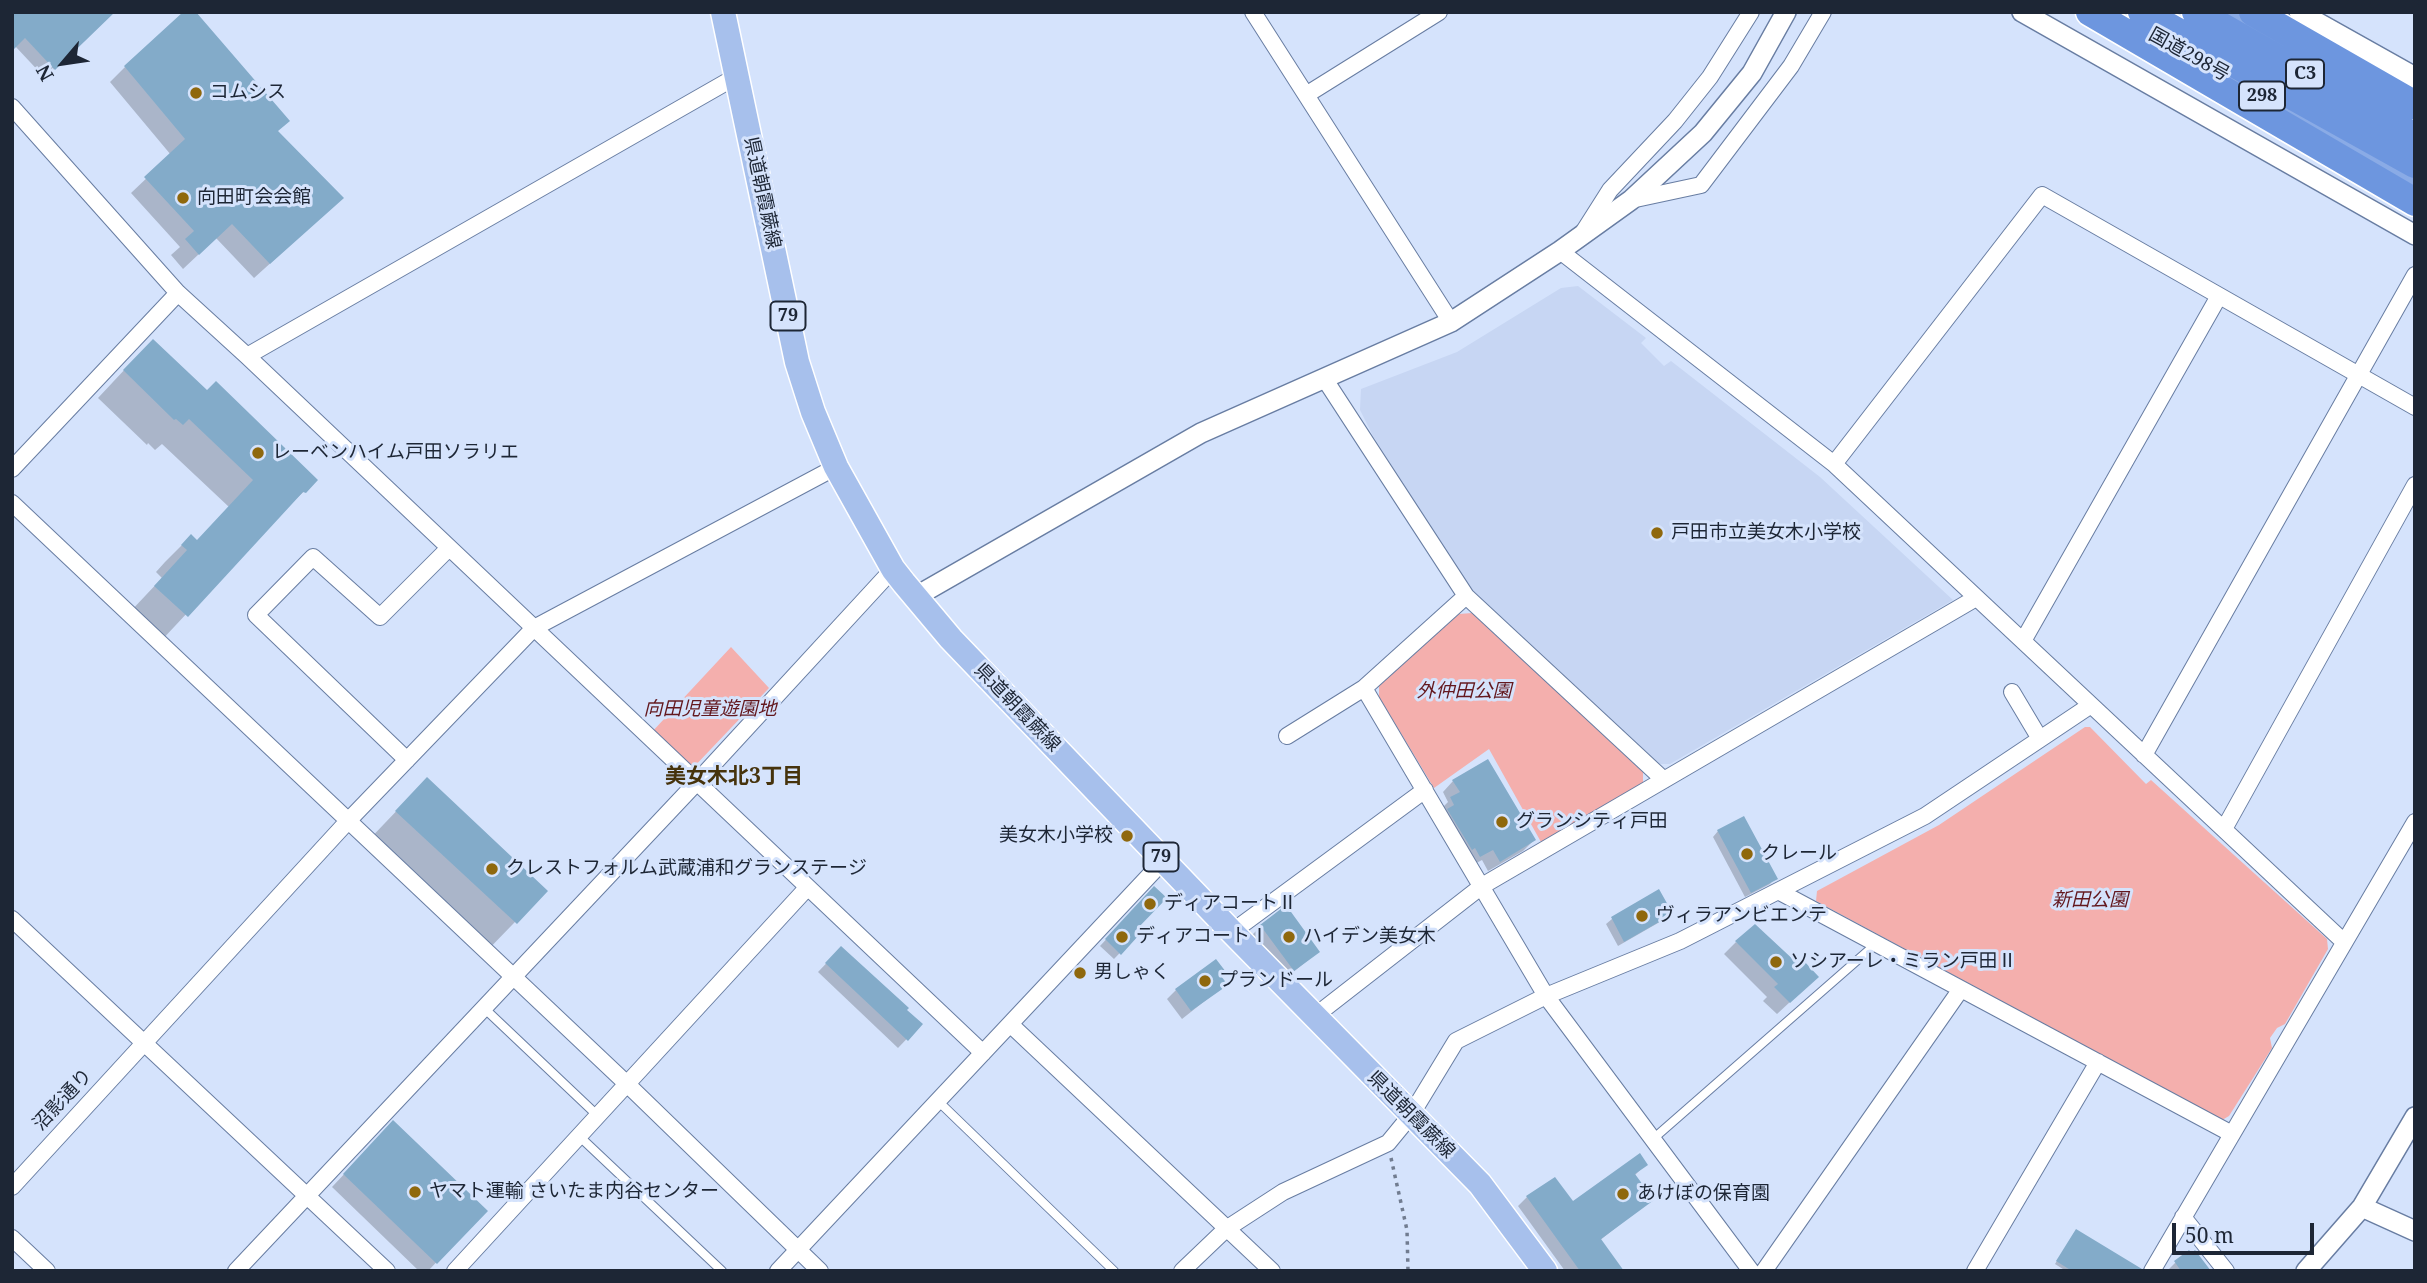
<!DOCTYPE html>
<meta charset="utf-8">
<style>
body{margin:0}
#map{position:relative;width:2427px;height:1283px;overflow:hidden;background:#d5e3fc;font-family:"Noto Serif",serif}
canvas{display:block}
.frame{position:absolute;inset:0;border:14px solid #1d2635;pointer-events:none}
.north{position:absolute;left:28px;top:28px;width:70px;height:70px;-webkit-text-stroke:5px #d5e3fc;paint-order:stroke;rotate:241deg;font-size:19px;font-weight:700;line-height:28px;text-align:center;color:#1d2635}
.north::after{content:'';display:block;margin:auto;width:24px;height:32px;background:#1d2635;clip-path:polygon(50% 0,100% 100%,50% 72%,0 100%)}
.scale{position:absolute;left:2172px;top:1223px;width:142px;height:32px;box-sizing:border-box;border:4px solid #1d2635;border-top:0;padding-left:9px;font-size:21px;line-height:24px;white-space:nowrap;color:#1d2635;-webkit-text-stroke:5px #d5e3fc;paint-order:stroke}
</style>
<div id="map">
<canvas width="2427" height="1283"></canvas>
<div class="frame"></div>
<div class="north">N</div>
<div class="scale">50 m</div>
</div>
<script>
const c = document.querySelector('canvas').getContext('2d');
c.lineJoin = 'round';
function fillPath(path, color) {
  c.fillStyle = color;
  c.fill(path, 'evenodd');
}
function stroke(path, color, width, dash) {
  c.strokeStyle = color;
  c.lineWidth = width;
  c.lineCap = dash ? 'butt' : 'round';
  c.setLineDash(dash || []);
  c.stroke(path);
}
function label(font, color, halo, rows, align = 'center') {
  c.font = font + ' "Noto Serif","Noto Sans JP",serif';
  c.lineWidth = 6;
  c.setLineDash([]);
  c.textBaseline = 'middle';
  c.strokeStyle = halo;
  c.fillStyle = color;
  for (const [text, x, y, turn = 0] of rows) {
    c.save();
    c.translate(x, y);
    c.rotate((+turn || 0) * Math.PI / 180);
    c.textAlign = isNaN(turn) ? turn : align;
    if (halo) c.strokeText(text, 0, 0);
    c.fillText(text, 0, 0);
    c.restore();
  }
}
fillPath(new Path2D(`
 M 1578,286 L 1646,338 L 1641,343 L 1664,366 L 1671,361 L 1820,477 L 1953,600 L 1670,764 L 1659,764 L 1470,589 L 1373,436 L 1360,410 L 1361,389 L 1457,352 L 1561,288 Z`), '#c7d6f3');
fillPath(new Path2D(`
 M 1472,613 L 1643,772 L 1643,784 L 1541,842 L 1489,749 L 1434,788 L 1379,697 L 1379,685 L 1459,614 Z
 M 731,647 L 769,688 L 691,770 L 651,733 Z
 M 2085,727 L 2090,727 L 2146,784 L 2151,780 L 2327,939 L 2328,949 L 2285,1024 L 2277,1028 L 2270,1038 L 2272,1048 L 2229,1116 L 2222,1120 L 1816,901 L 1817,891 L 1939,825 Z`), '#f4afad');
fillPath(new Path2D(`
 M 12,12 L 112,12 L 45,78 L 15,46 Z
 M 125,67 L 277,132 L 326,213 L 254,278 L 216,238 L 183,269 L 171,255 L 180,247 L 131,193 L 171,155 L 110,82 Z
 M 127,367 L 207,393 L 316,480 L 277,517 L 160,642 L 129,613 L 162,578 L 156,572 L 165,562 L 191,536 L 196,542 L 229,507 L 162,444 L 155,450 L 148,443 L 147,445 L 98,398 Z
 M 427,779 L 545,891 L 481,957 L 363,846 Z
 M 1453,781 L 1534,840 L 1523,851 L 1488,871 L 1482,860 L 1469,867 L 1440,810 L 1448,802 L 1443,792 Z
 M 1718,831 L 1775,878 L 1770,884 L 1745,897 L 1713,837 Z
 M 1154,888 L 1133,931 L 1137,935 L 1114,959 L 1100,946 Z
 M 1659,892 L 1671,913 L 1665,919 L 1618,946 L 1606,924 L 1612,919 Z
 M 1261,926 L 1318,952 L 1281,982 L 1249,938 Z
 M 1736,942 L 1804,989 L 1777,1014 L 1763,1001 L 1767,997 L 1724,954 Z
 M 841,948 L 921,1024 L 898,1048 L 818,972 Z
 M 1219,977 L 1225,985 L 1182,1019 L 1167,999 L 1176,990 Z
 M 381,1135 L 485,1211 L 428,1271 L 419,1271 L 332,1187 Z
 M 1646,1164 L 1634,1176 L 1651,1200 L 1599,1241 L 1622,1271 L 1565,1271 L 1518,1206 L 1527,1197 L 1573,1204 Z
 M 2074,1233 L 2131,1271 L 2066,1271 L 2055,1264 Z
 M 2189,1252 L 2208,1271 L 2167,1271 L 2175,1263 Z`), '#0003');
fillPath(new Path2D(`
 M 12,12 L 115,12 L 55,70 L 25,38 L 12,51 Z
 M 183,12 L 196,12 L 290,121 L 278,131 L 344,198 L 270,264 L 232,224 L 199,255 L 185,239 L 194,231 L 144,177 L 185,139 L 124,66 Z
 M 153,339 L 207,390 L 216,381 L 318,480 L 306,493 L 303,492 L 188,617 L 154,586 L 187,550 L 181,545 L 191,534 L 197,540 L 253,480 L 189,419 L 183,425 L 176,419 L 174,420 L 123,370 Z
 M 1488,759 L 1536,840 L 1500,862 L 1493,850 L 1480,857 L 1475,848 L 1472,850 L 1447,809 L 1454,805 L 1450,797 L 1460,792 L 1452,780 Z
 M 427,777 L 548,891 L 517,924 L 395,811 Z
 M 1744,816 L 1778,879 L 1751,893 L 1717,830 Z
 M 1154,886 L 1167,898 L 1135,931 L 1139,935 L 1121,955 L 1105,939 Z
 M 1659,889 L 1673,914 L 1624,942 L 1611,917 Z
 M 1286,905 L 1320,952 L 1294,971 L 1260,925 Z
 M 1755,924 L 1798,964 L 1803,960 L 1819,977 L 1790,1003 L 1774,987 L 1778,984 L 1735,941 Z
 M 841,946 L 909,1008 L 907,1010 L 923,1024 L 908,1041 L 825,963 Z
 M 1216,959 L 1226,972 L 1221,976 L 1228,985 L 1191,1011 L 1175,989 Z
 M 393,1120 L 488,1211 L 437,1264 L 343,1174 Z
 M 1640,1153 L 1648,1165 L 1635,1174 L 1654,1200 L 1601,1239 L 1624,1271 L 1580,1271 L 1526,1196 L 1555,1177 L 1573,1201 Z
 M 2076,1229 L 2142,1269 L 2142,1271 L 2072,1271 L 2056,1261 Z
 M 2189,1250 L 2192,1253 L 2195,1250 L 2211,1271 L 2181,1271 L 2174,1261 Z`), '#83abc9');
const service = new Path2D(`
 M 484,1008 L 598,1116
 M 938,1101 L 1114,1271
 M 579,1136 L 722,1271
 M 1653,1139 L 1877,943`);
const minor = new Path2D(`
 M 1253,12 L 1451,322
 M 1306,95 L 1439,12
 M 12,107 L 178,293 L 247,356 L 983,1053
 M 1631,200 L 1701,185 L 1791,66 L 1823,12
 M 1584,231 L 1610,190 L 1675,121 L 1710,77 L 1751,12
 M 1560,251 L 1834,464 L 2344,942
 M 247,356 L 737,76
 M 1324,378 L 1466,596 L 1664,780
 M 1834,464 L 2042,195 L 2415,407
 M 12,469 L 178,293
 M 12,503 L 627,1084 L 820,1271
 M 1466,596 L 1364,688 L 1546,996 L 1751,1271
 M 2023,641 L 2219,296
 M 2012,692 L 2040,739
 M 1287,736 L 1364,688
 M 2144,755 L 2415,275
 M 407,760 L 256,615 L 313,557 L 380,617 L 449,548
 M 2224,829 L 2415,485
 M 1778,891 L 2232,1134
 M 12,919 L 387,1271
 M 1232,932 L 1425,790
 M 1315,1016 L 1482,886 L 1976,598
 M 1010,1024 L 1272,1271
 M 12,1187 L 348,821 L 534,628 L 836,467
 M 2183,1217 L 2226,1271
 M 12,1238 L 47,1271
 M 236,1271 L 696,783 L 893,569
 M 455,1271 L 807,888
 M 778,1271 L 1164,860
 M 1182,1271 L 1226,1229 L 1283,1192 L 1388,1143 L 1411,1115 L 1456,1041 L 1546,996 L 1680,941 L 1925,816 L 2091,705
 M 1764,1271 L 1961,989
 M 1975,1271 L 2098,1062
 M 2152,1271 L 2415,822`);
const tertiary = new Path2D(`
 M 2022,12 L 2415,235
 M 2299,12 L 2415,77
 M 915,597 L 1201,433 L 1451,322 L 1560,251 L 1631,200 L 1703,133 L 1752,73 L 1786,12
 M 2362,1207 L 2415,1231
 M 2306,1271 L 2362,1207 L 2415,1117`);
const primary = new Path2D(`
 M 723,12 L 797,362 L 813,412 L 836,467 L 893,569 L 904,583 L 951,639 L 1232,932 L 1480,1184 L 1545,1271`);
const trunk = new Path2D(`
 M 2238,20 L 2332,74
 M 2209,66 L 2415,182`);
const motorway = new Path2D(`
 M 2090,12 L 2415,202
 M 2142,12 L 2415,164
 M 2196,12 L 2415,137
 M 2253,12 L 2415,105`);
stroke(service, '#687da2', 10);
stroke(minor, '#687da2', 18);
stroke(tertiary, '#687da2', 22);
stroke(primary, '#fff', 27);
stroke(trunk, '#fff', 29);
stroke(motorway, '#fff', 31);
stroke(new Path2D(`
 M 1391,1158 L 1407,1230 L 1408,1271`), '#717c90', 3.5, [3.5, 5]);
stroke(service, '#fff', 8);
stroke(minor, '#fff', 16);
stroke(tertiary, '#fff', 19);
stroke(primary, '#a7c0ec', 24);
stroke(trunk, '#8aabe6', 26);
stroke(motorway, '#6d96df', 28);
for (const [x, y, r, color] of [
 [196,93,7,"#8f680d"],
 [183,198,7,"#8f680d"],
 [258,453,7,"#8f680d"],
 [1657,533,7,"#8f680d"],
 [1502,822,7,"#8f680d"],
 [1127,836,7,"#8f680d"],
 [1747,854,7,"#8f680d"],
 [492,869,7,"#8f680d"],
 [1150,904,7,"#8f680d"],
 [1642,916,7,"#8f680d"],
 [1122,937,7,"#8f680d"],
 [1289,937,7,"#8f680d"],
 [1776,962,7,"#8f680d"],
 [1080,973,7,"#8f680d"],
 [1205,981,7,"#8f680d"],
 [415,1192,7,"#8f680d"],
 [1623,1194,7,"#8f680d"]
]) {
  const dot = new Path2D();
  dot.arc(x, y, r, 0, 2 * Math.PI);
  c.fillStyle = color;
  c.fill(dot);
  stroke(dot, '#d5e3fc', 2.5);
}
for (const [x, y, w] of [
 [2305,74,38],
 [2262,96,46],
 [788,316,35],
 [1161,857,35]
]) {
  const box = new Path2D();
  box.roundRect(x - w / 2, y - 14.5, w, 29, 5);
  c.fillStyle = '#d5e3fc';
  c.fill(box);
  stroke(box, '#1d2635', 2);
}
label('bold 18px', '#1d2635', null, [
 ["C3",2305,74],
 ["298",2262,96],
 ["79",788,316],
 ["79",1161,857]
]);
label('19px', '#1d2635', '#d5e3fc', [
 ["国道298号",2189,55,29],
 ["県道朝霞蕨線",762,193,78],
 ["県道朝霞蕨線",1017,708,46],
 ["沼影通り",63,1100,-47],
 ["県道朝霞蕨線",1411,1115,45]
]);
label('19px', '#1d2635', '#d5e3fc', [
 ["コムシス",210,93],
 ["向田町会会館",197,198],
 ["レーベンハイム戸田ソラリエ",272,453],
 ["戸田市立美女木小学校",1671,533],
 ["グランシティ戸田",1516,822],
 ["美女木小学校",1113,836,"right"],
 ["クレール",1761,854],
 ["クレストフォルム武蔵浦和グランステージ",506,869],
 ["ディアコートⅡ",1164,904],
 ["ヴィラアンビエンテ",1656,916],
 ["ディアコートⅠ",1136,937],
 ["ハイデン美女木",1303,937],
 ["ソシアーレ・ミラン戸田Ⅱ",1790,962],
 ["男しゃく",1094,973],
 ["プランドール",1219,981],
 ["ヤマト運輸 さいたま内谷センター",429,1192],
 ["あけぼの保育園",1637,1194]
], 'left');
label('italic 19px', '#63181e', '#d5e3fc', [
 ["外仲田公園",1464,692],
 ["向田児童遊園地",710,710],
 ["新田公園",2090,901]
]);
label('bold 21px', '#46330c', '#d5e3fc', [
 ["美女木北3丁目",734,777]
]);
</script>
